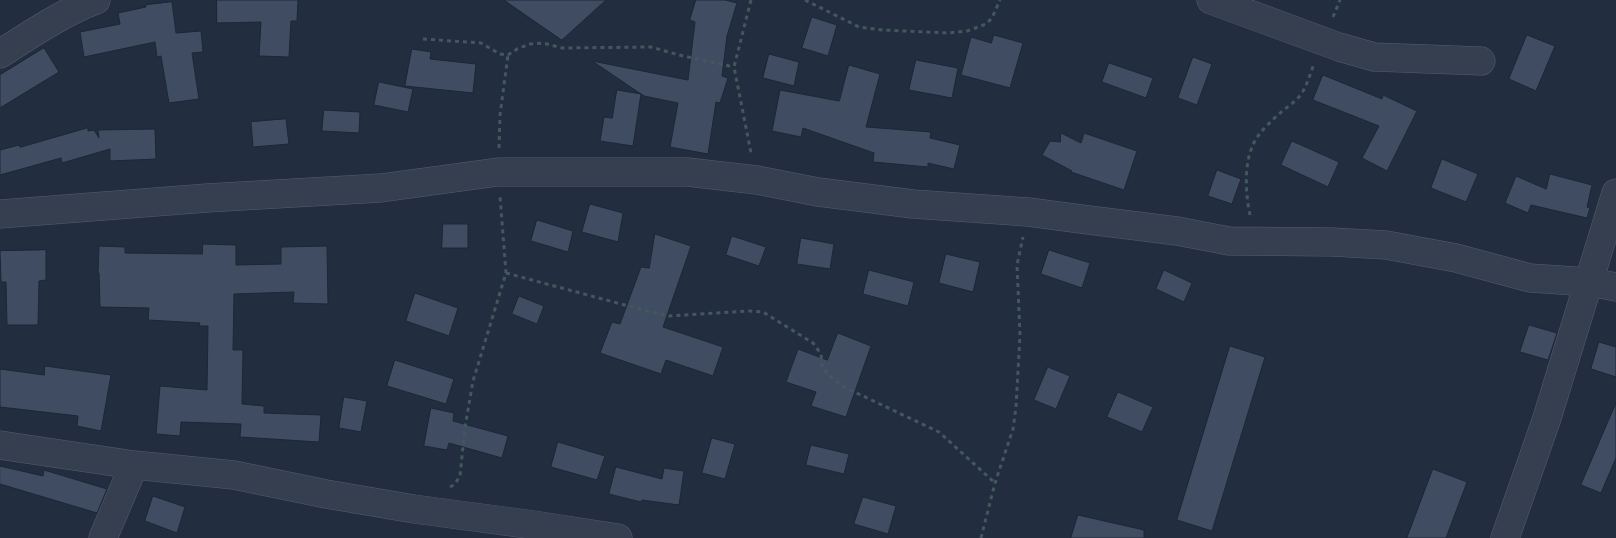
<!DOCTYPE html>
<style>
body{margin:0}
canvas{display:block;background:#222d3f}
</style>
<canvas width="1616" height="538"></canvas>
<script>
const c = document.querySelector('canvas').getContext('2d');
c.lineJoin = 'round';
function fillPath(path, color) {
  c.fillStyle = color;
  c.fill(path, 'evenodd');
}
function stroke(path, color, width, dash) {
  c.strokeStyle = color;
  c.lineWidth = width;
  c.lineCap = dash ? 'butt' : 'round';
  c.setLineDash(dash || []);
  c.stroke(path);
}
const building = new Path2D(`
 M 217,0 L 298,0 L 297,21 L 291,21 L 289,57 L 259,56 L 261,22 L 217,23 Z
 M 504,0 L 606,0 L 562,40 Z
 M 696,0 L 725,0 L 737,3 L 727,36 L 722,76 L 728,78 L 720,103 L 716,102 L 708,154 L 670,147 L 678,103 L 644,96 L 592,61 L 688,80 L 695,22 L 690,20 Z
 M 172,2 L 176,33 L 201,31 L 203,52 L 192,53 L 199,99 L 169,103 L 161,56 L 157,57 L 155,42 L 84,57 L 80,32 L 120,24 L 118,13 L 146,7 L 146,5 Z
 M 812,17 L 837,25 L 828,56 L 802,48 Z
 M 994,35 L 1023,43 L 1010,88 L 961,75 L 971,37 L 991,43 Z
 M 1527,35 L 1555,46 L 1536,91 L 1509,79 Z
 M 44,48 L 59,72 L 0,108 L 0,75 Z
 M 412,49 L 431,52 L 430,59 L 476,64 L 473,93 L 405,86 Z
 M 769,54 L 799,62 L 794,86 L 763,78 Z
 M 1193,57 L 1212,64 L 1197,105 L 1178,98 Z
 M 916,60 L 958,68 L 952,98 L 909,90 Z
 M 1109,63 L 1153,78 L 1146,98 L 1102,82 Z
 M 849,65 L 880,74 L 866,127 L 931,132 L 930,138 L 960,145 L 954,169 L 928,163 L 928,167 L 873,162 L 874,153 L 803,128 L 801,137 L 772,131 L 780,90 L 839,101 Z
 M 1323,75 L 1382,99 L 1383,95 L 1417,111 L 1387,171 L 1362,158 L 1379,126 L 1313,100 Z
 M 379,82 L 413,89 L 408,112 L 374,105 Z
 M 617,90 L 641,94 L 633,146 L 600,141 L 604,117 L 612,118 Z
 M 324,110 L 360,112 L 359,133 L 322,131 Z
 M 286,119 L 289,144 L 253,147 L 251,122 Z
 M 88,128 L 88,131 L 94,130 L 99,138 L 98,130 L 155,129 L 156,159 L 110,161 L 110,149 L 62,163 L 61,158 L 0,175 L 0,150 L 19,145 L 20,147 Z
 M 1061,133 L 1081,143 L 1084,133 L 1137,151 L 1124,190 L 1071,172 L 1072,171 L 1042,155 L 1050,141 L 1060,142 Z
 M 1292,141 L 1339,162 L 1328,187 L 1281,165 Z
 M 1442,159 L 1478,174 L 1466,202 L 1431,188 Z
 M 1217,170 L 1241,179 L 1232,204 L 1208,196 Z
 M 1550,174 L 1592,185 L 1587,207 L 1590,208 L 1587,218 L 1531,205 L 1528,213 L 1505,203 L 1516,176 L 1546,189 Z
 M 590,204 L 623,213 L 618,242 L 582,232 Z
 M 537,220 L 573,231 L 568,252 L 531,241 Z
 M 443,224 L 468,224 L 468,248 L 442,248 Z
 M 655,234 L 691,246 L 663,327 L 723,347 L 713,376 L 666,360 L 661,374 L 600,353 L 612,322 L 620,324 L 641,267 L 649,268 Z
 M 732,236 L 766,247 L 759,266 L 726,255 Z
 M 801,238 L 834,244 L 830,269 L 797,264 Z
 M 203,244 L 236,245 L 236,265 L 281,264 L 281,247 L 327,246 L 328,304 L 293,303 L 294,292 L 234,294 L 233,350 L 243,350 L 242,404 L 264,406 L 264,413 L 321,415 L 319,442 L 240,437 L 241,424 L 181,422 L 180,436 L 156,434 L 160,386 L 207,390 L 208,326 L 199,326 L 200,323 L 148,320 L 149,308 L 100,307 L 99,273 L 98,273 L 99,246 L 125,247 L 125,253 L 202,254 Z
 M 46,250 L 46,280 L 39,281 L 38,325 L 7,325 L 6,282 L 1,282 L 0,251 Z
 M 1049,250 L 1090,263 L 1082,288 L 1041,274 Z
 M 946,254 L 980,262 L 973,292 L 939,283 Z
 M 869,270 L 914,282 L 908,306 L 863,294 Z
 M 1164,270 L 1192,283 L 1184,302 L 1156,289 Z
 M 415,293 L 458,308 L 449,336 L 406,321 Z
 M 519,296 L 544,306 L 537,324 L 512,314 Z
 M 1529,325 L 1557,333 L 1548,360 L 1520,352 Z
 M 838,333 L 871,346 L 846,417 L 811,406 L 816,392 L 786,382 L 798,349 L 827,360 Z
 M 1599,342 L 1616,347 L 1616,377 L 1591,369 Z
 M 1230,346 L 1265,357 L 1212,531 L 1177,520 Z
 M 395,360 L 454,379 L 446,404 L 387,386 Z
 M 45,366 L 111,375 L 101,431 L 77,426 L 78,416 L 0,407 L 0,369 L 44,375 Z
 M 1048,367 L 1070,376 L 1056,409 L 1034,400 Z
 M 1118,392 L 1153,407 L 1142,432 L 1107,417 Z
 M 344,397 L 367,401 L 361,432 L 339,428 Z
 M 1616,403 L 1616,458 L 1601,493 L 1581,485 Z
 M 431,408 L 454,413 L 453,421 L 508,436 L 502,458 L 449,443 L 447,450 L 424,446 Z
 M 712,438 L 735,444 L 725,479 L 702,473 Z
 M 558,442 L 605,456 L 597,480 L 551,467 Z
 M 811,445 L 849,454 L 844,474 L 806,465 Z
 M 0,466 L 43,476 L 44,470 L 107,489 L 97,513 L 0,484 Z
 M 616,467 L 662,479 L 664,468 L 684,471 L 679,505 L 642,500 L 641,502 L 609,494 Z
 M 1433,469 L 1467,482 L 1446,538 L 1407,538 Z
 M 153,496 L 185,507 L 177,533 L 145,521 Z
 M 863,497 L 896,506 L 888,534 L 854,524 Z
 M 1078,515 L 1144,530 L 1144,538 L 1071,538 Z`);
fillPath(building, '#404c61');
stroke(building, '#1d2636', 1);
const minor = new Path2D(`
 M 1211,0 L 1339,47 L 1374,57 L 1481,61
 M 0,54 C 31,34 62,13 96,0
 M 0,214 L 207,198 L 381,188 L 498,172 L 687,172 L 757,180 L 818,192 L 913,204 L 1028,212 L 1081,219 L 1177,231 L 1229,241 L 1332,242 L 1386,245 L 1456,258 L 1530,278 L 1590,282 L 1616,287
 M 0,445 L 134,465 L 234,475 L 326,494 L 414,509 L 534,525 L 618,538
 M 103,538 L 134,465
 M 1505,538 L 1547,418 L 1616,193`);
stroke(minor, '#545d6d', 29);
stroke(new Path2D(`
 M 751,0 L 734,67 L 751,153
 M 805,0 L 859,27 L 883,30 L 948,33 L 967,31 L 986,24 L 992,18 L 1000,0
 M 1333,17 L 1340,0
 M 423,39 L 481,43 L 500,54 L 508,55 L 517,49 L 530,44 L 543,43 L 562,48 L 651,47 L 679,55 L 734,67
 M 499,148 L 500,115 L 508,55
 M 1250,215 C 1245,191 1243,157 1258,136 C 1263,129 1270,122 1277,116 C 1285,108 1295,103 1302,93 C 1307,85 1310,74 1314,64
 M 506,273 L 647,311 L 669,316 L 750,311 L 763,312 L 813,343 L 821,354 L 822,365 L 828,375 L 844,387 L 939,432 L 995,483
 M 450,487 L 455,484 L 460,476 L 465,427 L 473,381 L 506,273 L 500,196
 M 981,538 L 995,483 L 1013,429 L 1016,407 L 1020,335 L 1017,265 L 1023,237`), '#42585d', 3, [4, 4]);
stroke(minor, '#363f4f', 28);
</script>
